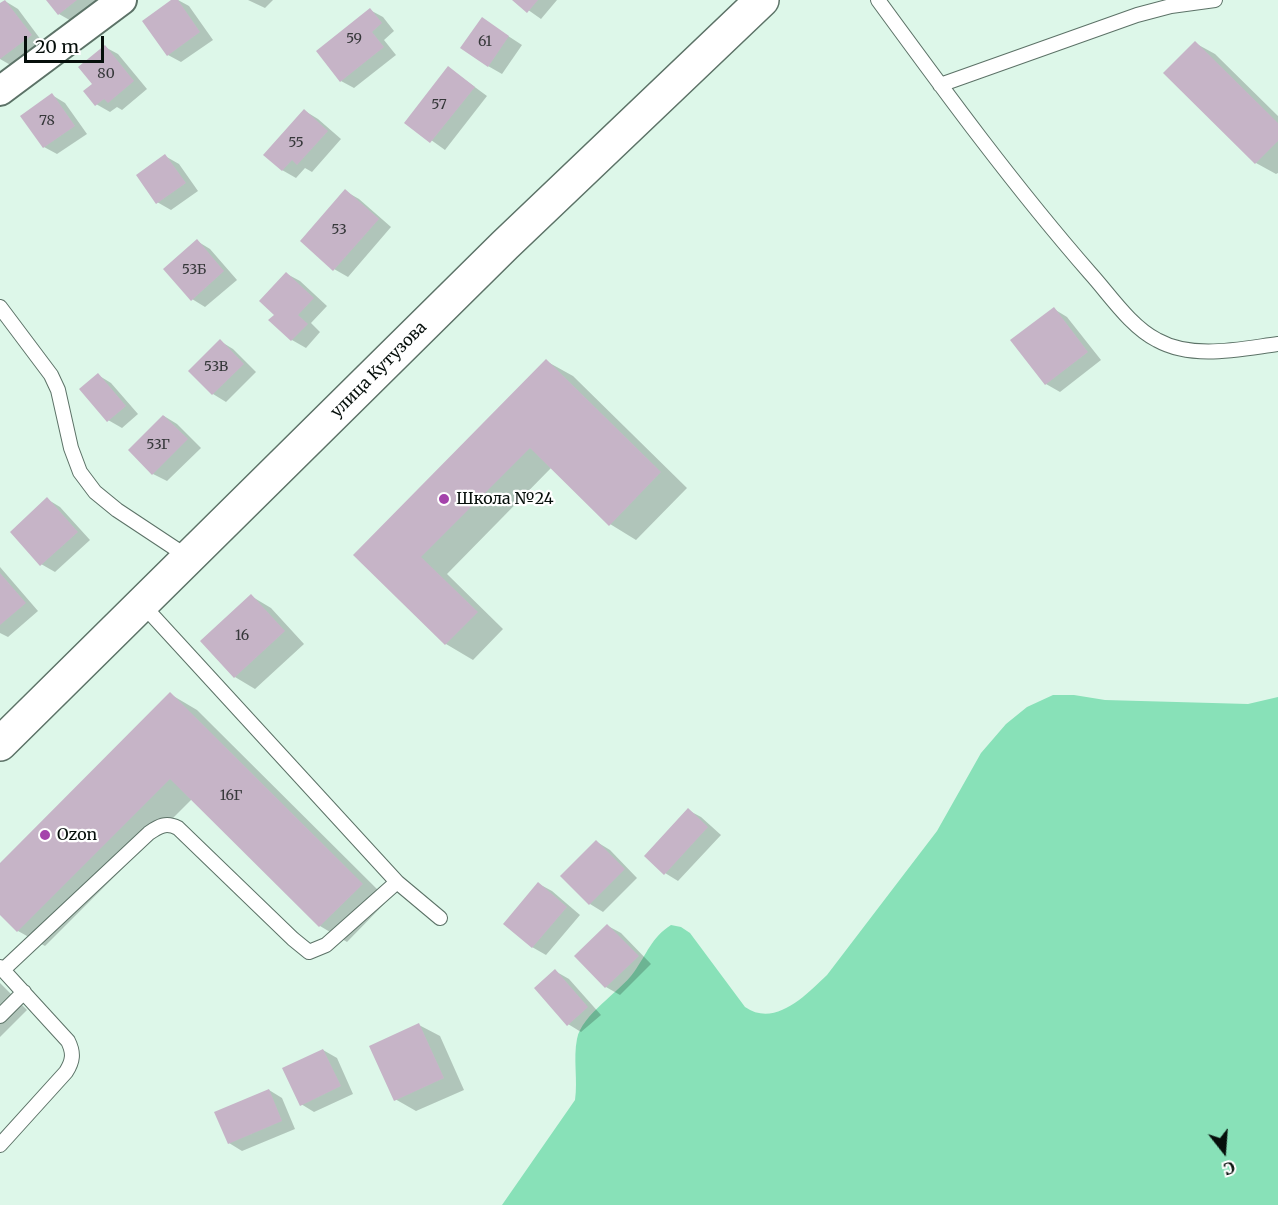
<!DOCTYPE html>
<meta charset="utf-8">
<style>
body{margin:0}
#map{position:relative;width:1278px;height:1205px;overflow:hidden;background:#ddf7e9;font-family:Merriweather,serif}
canvas{display:block}
.north{position:absolute;left:1194px;top:1121px;width:60px;height:60px;-webkit-text-stroke:4px #fff;paint-order:stroke;rotate:163deg;font-size:16px;font-weight:700;line-height:24px;text-align:center;color:#060f0b}
.north::after{content:'';display:block;margin:auto;width:21px;height:27px;background:#060f0b;clip-path:polygon(50% 0,100% 100%,50% 72%,0 100%)}
.scale{position:absolute;left:24px;top:36px;width:80px;height:27px;box-sizing:border-box;border:3px solid #060f0b;border-top:0;padding-left:8px;font-size:18px;line-height:21px;white-space:nowrap;color:#060f0b;-webkit-text-stroke:4px #fff;paint-order:stroke}
</style>
<div id="map">
<canvas width="1278" height="1205"></canvas>
<div class="north">С</div>
<div class="scale">20 m</div>
</div>
<script>
const c = document.querySelector('canvas').getContext('2d');
c.lineJoin = 'round';
function fillPath(path, color) {
  c.fillStyle = color;
  c.fill(path, 'evenodd');
}
function stroke(path, color, width, dash) {
  c.strokeStyle = color;
  c.lineWidth = width;
  c.lineCap = dash ? 'butt' : 'round';
  c.setLineDash(dash || []);
  c.stroke(path);
}
function label(font, color, halo, rows, align = 'center') {
  c.font = font + ' Merriweather,serif';
  c.lineWidth = 4.5;
  c.setLineDash([]);
  c.textBaseline = 'middle';
  c.strokeStyle = halo;
  c.fillStyle = color;
  for (const [text, x, y, turn = 0] of rows) {
    c.save();
    c.translate(x, y);
    c.rotate((+turn || 0) * Math.PI / 180);
    c.textAlign = isNaN(turn) ? turn : align;
    if (halo) c.strokeText(text, 0, 0);
    c.fillText(text, 0, 0);
    c.restore();
  }
}
fillPath(new Path2D(`
 M 1053,695 L 1074,695 L 1105,700 L 1248,704 L 1278,697 L 1278,1205 L 502,1205 L 575,1100 C 578,1080 573,1059 577,1039 C 582,1014 619,993 634,972 C 647,954 651,938 671,925 L 681,927 L 690,933 L 745,1007 C 775,1028 806,995 827,975 L 937,831 L 981,753 L 1006,724 L 1027,707 Z`), '#88e1b8');
fillPath(new Path2D(`
 M 48,0 L 99,0 L 73,22 L 59,14 Z
 M 174,0 L 178,0 L 189,6 L 213,40 L 181,62 L 168,55 Z
 M 248,0 L 273,0 L 265,8 Z
 M 514,0 L 557,0 L 541,19 Z
 M 5,1 L 18,9 L 44,44 L 14,67 L 0,59 L 0,5 Z
 M 370,10 L 383,17 L 394,31 L 384,40 L 396,55 L 354,88 L 341,81 Z
 M 482,19 L 522,45 L 502,74 L 488,66 Z
 M 1195,43 L 1215,54 L 1278,116 L 1278,173 L 1276,174 L 1256,163 Z
 M 105,47 L 118,54 L 147,89 L 122,110 L 117,107 L 110,112 L 96,104 L 94,84 Z
 M 449,68 L 487,96 L 445,150 L 406,122 Z
 M 52,95 L 65,103 L 87,134 L 57,154 L 44,147 Z
 M 305,111 L 318,119 L 341,139 L 312,172 L 305,168 L 296,178 L 282,170 Z
 M 165,156 L 179,164 L 198,191 L 171,210 L 157,202 Z
 M 345,191 L 359,199 L 391,227 L 348,277 L 334,269 Z
 M 197,241 L 210,249 L 237,280 L 205,307 L 192,299 Z
 M 287,274 L 300,281 L 327,306 L 311,323 L 320,332 L 306,348 L 292,340 L 271,320 L 276,315 Z
 M 1054,309 L 1067,317 L 1101,360 L 1060,392 L 1046,384 L 1013,340 Z
 M 220,341 L 233,349 L 256,372 L 226,402 L 213,394 Z
 M 546,361 L 573,376 L 687,488 L 636,540 L 610,524 L 552,467 L 447,574 L 503,629 L 473,660 L 446,644 L 355,555 Z
 M 98,375 L 111,383 L 138,414 L 122,428 L 108,420 Z
 M 164,416 L 177,424 L 201,448 L 167,481 L 153,474 Z
 M 47,499 L 60,507 L 90,540 L 55,572 L 41,564 Z
 M 0,567 L 38,611 L 8,637 L 0,633 Z
 M 251,596 L 271,608 L 304,644 L 255,689 L 235,677 Z
 M 170,694 L 197,710 L 388,900 L 347,942 L 320,926 L 192,799 L 45,946 L 18,931 L 0,913 L 0,865 Z
 M 688,810 L 701,817 L 721,835 L 678,881 L 665,873 Z
 M 597,842 L 610,850 L 637,878 L 603,912 L 590,904 Z
 M 539,884 L 552,891 L 580,915 L 546,955 L 532,947 Z
 M 608,926 L 621,933 L 651,964 L 620,995 L 606,987 L 576,956 Z
 M 555,971 L 569,979 L 601,1015 L 581,1032 L 568,1024 Z
 M 0,983 L 27,1010 L 0,1037 Z
 M 419,1025 L 440,1036 L 464,1090 L 416,1111 L 395,1099 Z
 M 323,1050 L 337,1058 L 353,1094 L 314,1112 L 301,1104 Z
 M 269,1090 L 282,1098 L 295,1129 L 242,1151 L 229,1143 Z`), '#0003');
fillPath(new Path2D(`
 M 5,0 L 32,35 L 0,59 L 0,3 Z
 M 46,0 L 77,0 L 58,15 Z
 M 171,0 L 178,0 L 200,32 L 167,56 L 142,21 Z
 M 512,0 L 538,0 L 527,13 Z
 M 370,8 L 382,23 L 372,32 L 384,47 L 340,82 L 316,51 Z
 M 482,17 L 509,36 L 488,67 L 460,48 Z
 M 1195,41 L 1278,123 L 1278,141 L 1255,164 L 1163,73 Z
 M 105,45 L 134,81 L 108,103 L 104,99 L 95,106 L 83,91 L 92,84 L 78,67 Z
 M 448,66 L 475,87 L 430,143 L 404,123 Z
 M 52,93 L 75,126 L 43,148 L 20,116 Z
 M 304,109 L 328,131 L 297,165 L 292,160 L 282,171 L 263,155 Z
 M 165,154 L 186,183 L 156,204 L 136,175 Z
 M 345,189 L 379,219 L 333,271 L 300,241 Z
 M 197,239 L 224,271 L 191,301 L 163,269 Z
 M 286,272 L 314,298 L 298,315 L 308,324 L 291,341 L 268,320 L 274,315 L 259,301 Z
 M 1054,307 L 1088,352 L 1045,385 L 1010,340 Z
 M 220,339 L 244,364 L 212,395 L 188,371 Z
 M 546,359 L 661,472 L 609,526 L 530,448 L 421,557 L 478,612 L 445,645 L 353,555 Z
 M 98,373 L 126,406 L 107,422 L 79,389 Z
 M 163,415 L 188,439 L 152,475 L 128,450 Z
 M 47,497 L 78,532 L 40,566 L 10,532 Z
 M 0,573 L 26,603 L 0,625 Z
 M 251,594 L 285,631 L 234,678 L 200,641 Z
 M 170,692 L 363,884 L 319,927 L 170,779 L 17,932 L 0,915 L 0,863 Z
 M 688,808 L 708,827 L 664,875 L 644,856 Z
 M 596,840 L 625,869 L 589,905 L 560,876 Z
 M 538,882 L 567,907 L 532,948 L 503,924 Z
 M 607,924 L 639,956 L 605,988 L 574,956 Z
 M 555,969 L 588,1007 L 567,1026 L 534,988 Z
 M 419,1023 L 444,1078 L 394,1101 L 369,1046 Z
 M 323,1049 L 341,1086 L 300,1106 L 282,1068 Z
 M 269,1089 L 282,1121 L 228,1144 L 214,1112 Z`), '#c6b4c7');
const lane = new Path2D(`
 M 878,0 C 946,93 1014,186 1090,273 C 1110,295 1130,326 1157,340 C 1193,360 1240,349 1278,344
 M 940,85 L 1137,15 L 1171,6 L 1215,0
 M 0,307 L 51,375 L 58,390 L 71,448 L 80,472 L 95,492 L 117,510 L 188,557
 M 142,604 L 397,882 L 440,918
 M 0,967 L 3,970 L 149,833 C 159,826 166,822 178,828 L 293,939 L 309,952 L 326,945 L 397,882
 M 0,1016 L 24,992
 M 0,1145 L 66,1072 C 73,1061 74,1053 68,1041 L 3,970`);
const street = new Path2D(`
 M 0,91 L 122,0`);
const secondary = new Path2D(`
 M 0,744 L 505,245 L 762,0`);
stroke(lane, '#5c7267', 16);
stroke(street, '#5c7267', 32);
stroke(secondary, '#5c7267', 36);
stroke(lane, '#fff', 14);
stroke(street, '#fff', 28);
stroke(secondary, '#fff', 33);
for (const [x, y, r, color] of [
 [444,499,6,"#a443ab"],
 [45,835,6,"#a443ab"]
]) {
  const dot = new Path2D();
  dot.arc(x, y, r, 0, 2 * Math.PI);
  c.fillStyle = color;
  c.fill(dot);
  stroke(dot, '#fff', 2);
}
label('14px', '#36383a', null, [
 ["59",354,39],
 ["61",485,42],
 ["80",106,74],
 ["57",439,105],
 ["78",47,121],
 ["55",296,143],
 ["53",339,230],
 ["53Б",194,270],
 ["53В",216,367],
 ["53Г",158,445],
 ["16",242,636],
 ["16Г",231,796]
]);
label('16px', '#060f0b', '#fff', [
 ["улица Кутузова",379,370,-45]
]);
label('16px', '#060f0b', '#fff', [
 ["Школа №24",456,499],
 ["Ozon",57,835]
], 'left');
</script>
